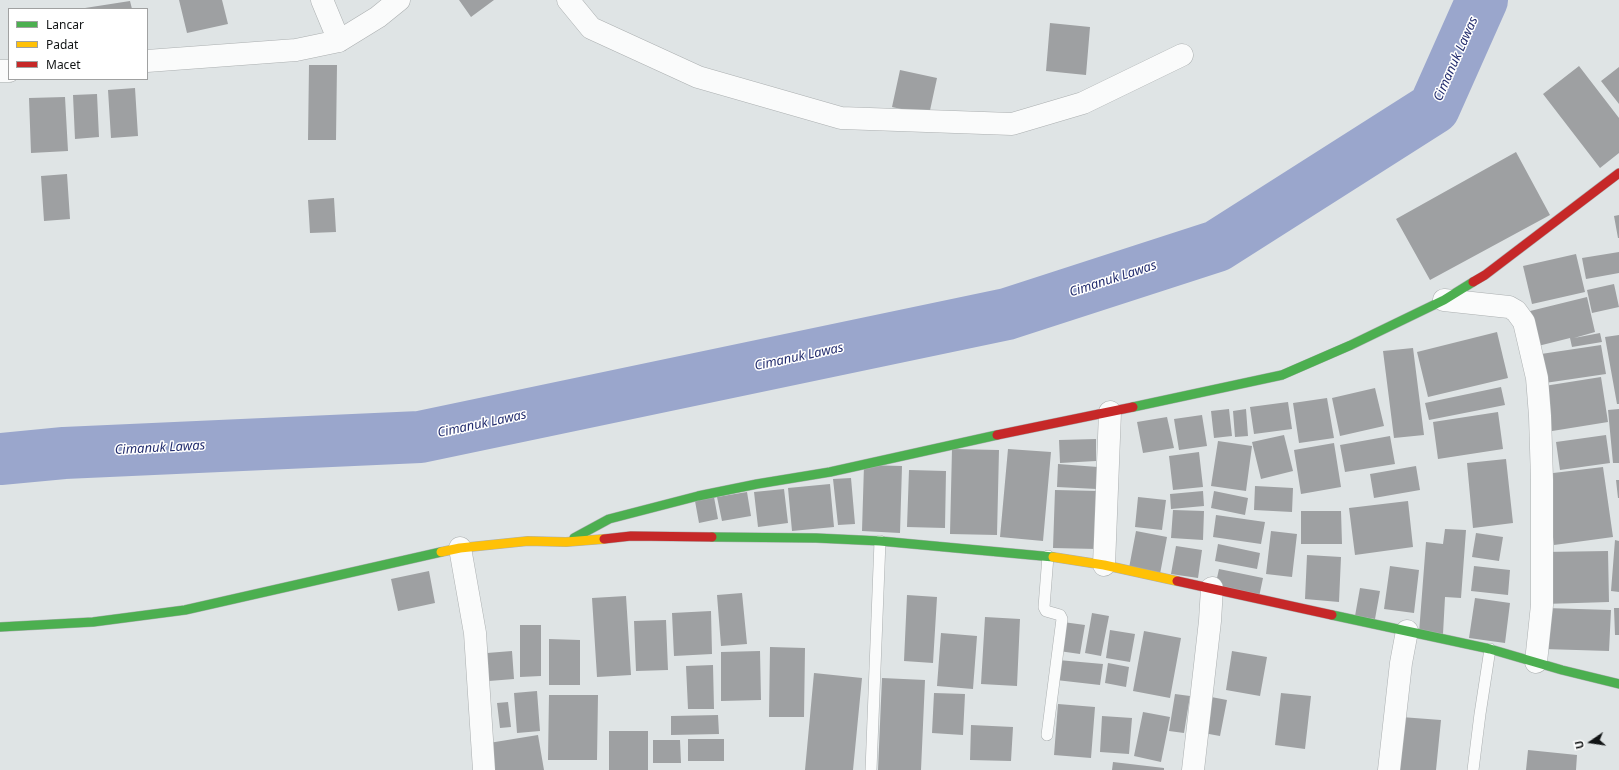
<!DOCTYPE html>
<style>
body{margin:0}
#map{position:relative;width:1619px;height:770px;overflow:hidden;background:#dfe4e5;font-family:"Noto Sans",sans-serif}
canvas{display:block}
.legend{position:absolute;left:8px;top:8px;width:140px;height:72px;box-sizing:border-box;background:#fff;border:1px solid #a0a1a1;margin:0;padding:5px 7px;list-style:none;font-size:12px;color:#111415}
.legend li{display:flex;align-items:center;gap:8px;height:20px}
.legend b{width:20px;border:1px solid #a0a1a1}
.north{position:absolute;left:1571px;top:722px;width:40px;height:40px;-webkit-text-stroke:3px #fff;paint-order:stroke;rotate:257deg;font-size:11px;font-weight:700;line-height:16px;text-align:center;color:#111415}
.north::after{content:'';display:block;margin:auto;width:14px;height:18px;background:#111415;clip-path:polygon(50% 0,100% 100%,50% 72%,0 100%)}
</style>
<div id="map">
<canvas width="1619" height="770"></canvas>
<ul class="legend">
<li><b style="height:5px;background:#4caf50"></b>Lancar</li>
<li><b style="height:5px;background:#ffc107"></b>Padat</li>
<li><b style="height:5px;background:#c62828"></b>Macet</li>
</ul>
<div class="north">U</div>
</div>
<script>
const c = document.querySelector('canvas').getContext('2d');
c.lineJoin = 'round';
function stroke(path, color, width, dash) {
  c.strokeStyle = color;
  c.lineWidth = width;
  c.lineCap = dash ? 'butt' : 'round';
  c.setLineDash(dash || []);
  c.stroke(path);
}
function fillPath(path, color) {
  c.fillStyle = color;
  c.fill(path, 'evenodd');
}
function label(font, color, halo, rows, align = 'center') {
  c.font = font + ' "Noto Sans",sans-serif';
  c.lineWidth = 3;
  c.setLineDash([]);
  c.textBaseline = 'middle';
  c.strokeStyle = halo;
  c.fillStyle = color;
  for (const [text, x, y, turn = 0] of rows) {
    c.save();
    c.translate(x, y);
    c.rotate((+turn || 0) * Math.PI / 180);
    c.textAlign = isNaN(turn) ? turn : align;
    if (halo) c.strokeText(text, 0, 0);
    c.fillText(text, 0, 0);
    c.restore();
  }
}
stroke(new Path2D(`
 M 0,459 L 64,453 L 420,437 L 1007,314 L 1217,246 L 1434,108 L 1482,0`), '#9aa6cc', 52);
fillPath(new Path2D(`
 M 179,0 L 222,0 L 228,24 L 187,33 Z
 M 459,0 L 494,0 L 471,17 Z
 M 130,1 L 132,9 L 85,9 L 85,8 Z
 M 1050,23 L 1090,27 L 1086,75 L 1046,71 Z
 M 309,65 L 337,65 L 336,140 L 308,140 Z
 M 1579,66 L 1619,118 L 1619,153 L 1600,168 L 1543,94 Z
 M 1619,67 L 1619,104 L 1601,81 Z
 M 900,70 L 937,78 L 929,115 L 892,107 Z
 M 135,88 L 138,136 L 111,138 L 108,90 Z
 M 97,94 L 99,137 L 75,139 L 73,95 Z
 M 65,97 L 68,151 L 31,153 L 29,98 Z
 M 1516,152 L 1550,215 L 1430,280 L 1396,219 Z
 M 67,174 L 70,219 L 44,221 L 41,176 Z
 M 334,198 L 336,232 L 310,233 L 308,200 Z
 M 1619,215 L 1619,238 L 1618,238 L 1614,216 Z
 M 1619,252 L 1619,273 L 1586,279 L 1582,258 Z
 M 1576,254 L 1585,292 L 1532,304 L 1523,266 Z
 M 1614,284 L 1619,307 L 1592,313 L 1587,290 Z
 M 1587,297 L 1595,332 L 1574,338 L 1600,333 L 1602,342 L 1572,347 L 1570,338 L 1530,348 L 1522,313 Z
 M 1497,332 L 1508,378 L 1428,397 L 1417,352 Z
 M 1619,335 L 1619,404 L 1617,404 L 1605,337 Z
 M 1601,345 L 1606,374 L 1545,383 L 1541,354 Z
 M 1413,348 L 1424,435 L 1394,438 L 1383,351 Z
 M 1601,377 L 1608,422 L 1546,432 L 1538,387 Z
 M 1501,387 L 1505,405 L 1429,420 L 1425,403 Z
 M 1375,388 L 1384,426 L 1340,436 L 1332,398 Z
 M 1327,398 L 1334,438 L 1299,443 L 1293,403 Z
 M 1288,402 L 1292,429 L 1254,434 L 1250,407 Z
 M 1229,409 L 1232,436 L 1214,438 L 1211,411 Z
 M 1246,409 L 1248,436 L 1235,437 L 1233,411 Z
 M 1619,409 L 1619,463 L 1613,463 L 1608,410 Z
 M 1498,412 L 1503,449 L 1438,459 L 1433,422 Z
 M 1202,415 L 1207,446 L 1179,450 L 1174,419 Z
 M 1167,417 L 1174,448 L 1143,453 L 1137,422 Z
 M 1284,435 L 1293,471 L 1261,479 L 1252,442 Z
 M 1606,435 L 1610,463 L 1560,470 L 1556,442 Z
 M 1390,436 L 1395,464 L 1345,472 L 1340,445 Z
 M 1096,439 L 1096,461 L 1060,463 L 1059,440 Z
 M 1218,441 L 1252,446 L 1246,491 L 1211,486 Z
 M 1334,443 L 1341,487 L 1301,494 L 1294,450 Z
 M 952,449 L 999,450 L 997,535 L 950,534 Z
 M 1008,449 L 1051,452 L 1043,541 L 1000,537 Z
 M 1199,452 L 1203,487 L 1173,490 L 1169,456 Z
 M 1506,459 L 1513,523 L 1473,528 L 1467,463 Z
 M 1058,464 L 1098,467 L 1097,489 L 1057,487 Z
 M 864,465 L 902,466 L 900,533 L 862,531 Z
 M 1416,466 L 1420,490 L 1374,498 L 1370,474 Z
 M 1603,467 L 1613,537 L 1554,545 L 1545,474 Z
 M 909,470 L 946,471 L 945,528 L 907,527 Z
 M 851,478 L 855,524 L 838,525 L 833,479 Z
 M 1616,480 L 1619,480 L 1619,498 L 1618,498 Z
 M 830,484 L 834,527 L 792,531 L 788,488 Z
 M 1255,486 L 1293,488 L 1292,512 L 1254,510 Z
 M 784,489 L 788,523 L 758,527 L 754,492 Z
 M 1055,490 L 1099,491 L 1097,549 L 1053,548 Z
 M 1203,491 L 1204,506 L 1171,509 L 1170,494 Z
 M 1214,491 L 1248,498 L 1245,515 L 1211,508 Z
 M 747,492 L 751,516 L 722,521 L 717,497 Z
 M 714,497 L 718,519 L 699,523 L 695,501 Z
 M 1138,497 L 1166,500 L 1162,530 L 1135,527 Z
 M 1408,501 L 1413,547 L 1355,555 L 1349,508 Z
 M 1173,510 L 1204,511 L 1203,540 L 1171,538 Z
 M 1301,511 L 1341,511 L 1342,544 L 1301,544 Z
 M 1216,515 L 1265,522 L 1261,544 L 1213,537 Z
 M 1445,529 L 1466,530 L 1461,598 L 1445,597 L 1443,634 L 1419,633 L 1426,542 L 1443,544 Z
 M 1136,531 L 1167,537 L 1160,574 L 1129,568 Z
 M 1271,531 L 1297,534 L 1292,577 L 1266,574 Z
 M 1476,533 L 1503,537 L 1499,561 L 1472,557 Z
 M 1615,540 L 1619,541 L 1619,592 L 1611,591 Z
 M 1218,544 L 1260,553 L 1257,569 L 1215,561 Z
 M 1176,546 L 1202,550 L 1198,578 L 1171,574 Z
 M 1608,551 L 1609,602 L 1544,604 L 1543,552 Z
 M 1307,555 L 1341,557 L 1339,602 L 1305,599 Z
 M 1390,566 L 1419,570 L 1414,613 L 1384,609 Z
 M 1474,566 L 1510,570 L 1508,595 L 1471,591 Z
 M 1219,569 L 1263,578 L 1259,597 L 1215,587 Z
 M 429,571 L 435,603 L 398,611 L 391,579 Z
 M 1360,588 L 1380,591 L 1375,619 L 1355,616 Z
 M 742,593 L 747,644 L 721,646 L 717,595 Z
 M 907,595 L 937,597 L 933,663 L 904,661 Z
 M 626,596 L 631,675 L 597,677 L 592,598 Z
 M 1475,598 L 1510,603 L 1505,643 L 1469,638 Z
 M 1546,608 L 1611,610 L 1609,651 L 1544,649 Z
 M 1614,608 L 1619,608 L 1619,635 L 1615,635 Z
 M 711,611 L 712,654 L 674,656 L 672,613 Z
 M 1092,613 L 1109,616 L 1101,656 L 1085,653 Z
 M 985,617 L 1020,619 L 1017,686 L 981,684 Z
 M 666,620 L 668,670 L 636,671 L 634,621 Z
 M 1063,622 L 1085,625 L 1080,654 L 1059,651 Z
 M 520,625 L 541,625 L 541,676 L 520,677 Z
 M 1110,630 L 1135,634 L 1130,662 L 1106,658 Z
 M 1144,631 L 1181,638 L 1170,698 L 1133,691 Z
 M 941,633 L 977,636 L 973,689 L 937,686 Z
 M 549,639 L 580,640 L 580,685 L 549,685 Z
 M 770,647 L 805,648 L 804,717 L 769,717 Z
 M 512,651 L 514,679 L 489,681 L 487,653 Z
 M 760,651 L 761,700 L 721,701 L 721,652 Z
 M 1232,651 L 1267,657 L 1260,696 L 1226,690 Z
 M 1058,660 L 1103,664 L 1100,685 L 1056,680 Z
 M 1108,663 L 1129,667 L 1126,687 L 1105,683 Z
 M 713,665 L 714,709 L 688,709 L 686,666 Z
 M 814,673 L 862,678 L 853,770 L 805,770 Z
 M 882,678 L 925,680 L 921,770 L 878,770 Z
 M 537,691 L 540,731 L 517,733 L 514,693 Z
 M 934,693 L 965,694 L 963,735 L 932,733 Z
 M 1281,693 L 1311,696 L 1305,749 L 1275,745 Z
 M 1175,694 L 1190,696 L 1184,733 L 1169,731 Z
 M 549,695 L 598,695 L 597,760 L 548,760 Z
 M 1206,696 L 1227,700 L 1220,736 L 1198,732 Z
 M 508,702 L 511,727 L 500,728 L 497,703 Z
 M 1058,704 L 1095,707 L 1091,758 L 1054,755 Z
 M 1143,712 L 1170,717 L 1161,762 L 1134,756 Z
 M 718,715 L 719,734 L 671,735 L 671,716 Z
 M 1102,716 L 1132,718 L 1129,754 L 1100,752 Z
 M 1401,717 L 1441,720 L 1436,770 L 1397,770 Z
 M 971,725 L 1013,727 L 1011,761 L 970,760 Z
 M 609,731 L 648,731 L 648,770 L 609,770 Z
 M 538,735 L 544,770 L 494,770 L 489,743 Z
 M 688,739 L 724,739 L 724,761 L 688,761 Z
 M 653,740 L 680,740 L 681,763 L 653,763 Z
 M 1528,750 L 1577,755 L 1576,770 L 1526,770 Z
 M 1113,762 L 1164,768 L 1164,770 L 1112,770 Z`), '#9ea0a2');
const lane = new Path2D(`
 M 1047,735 L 1062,619 L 1060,615 L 1046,611 L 1044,607 L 1048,556
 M 871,770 L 880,541
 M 1473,770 L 1480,714 L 1490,649`);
const street = new Path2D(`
 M 322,0 L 339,41
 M 568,0 L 591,28 L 698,77 L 841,118 L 1012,124 L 1083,103 L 1182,55
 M 147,61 L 296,50 L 339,41 L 378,17 L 399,0
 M 0,71 L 9,71
 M 1444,300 L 1509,307 L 1516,311 L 1524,322 L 1537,378 L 1540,416 L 1542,480 L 1542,605 L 1536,662
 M 460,548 L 475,633 L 484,770
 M 1104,565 L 1110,412
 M 1193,770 L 1210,621 L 1212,588
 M 1389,770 L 1401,663 L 1407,631`);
const fast = new Path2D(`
 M 1133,407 L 1282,375 L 1351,345 L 1444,300 L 1473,282
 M 712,537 L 816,538 L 880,541 L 1053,557
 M 574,538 L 609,519 L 698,496 L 757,484 L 830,472 L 997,435
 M 1332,615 L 1490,649 L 1562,670 L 1619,684
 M 0,627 L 93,622 L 185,610 L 441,552`);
const slow = new Path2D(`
 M 441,552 L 460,548 L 528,541 L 566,542 L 604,539
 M 1053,557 L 1104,565 L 1177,581`);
const jam = new Path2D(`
 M 1473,282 L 1485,275 L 1619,173
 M 997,435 L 1133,407
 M 604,539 L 631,536 L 712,537
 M 1177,581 L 1332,615`);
stroke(lane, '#abafb0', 12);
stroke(street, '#abafb0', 23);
stroke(fast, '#abafb0', 10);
stroke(slow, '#abafb0', 10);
stroke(jam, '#abafb0', 10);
stroke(lane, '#fafbfb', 11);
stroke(street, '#fafbfb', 22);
stroke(fast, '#4caf50', 9);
stroke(slow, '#ffc107', 9);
stroke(jam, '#c62828', 9);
label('italic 13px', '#242e6f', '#fff', [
 ["Cimanuk Lawas",1456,59,-66],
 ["Cimanuk Lawas",1113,279,-18],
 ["Cimanuk Lawas",799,357,-12],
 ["Cimanuk Lawas",482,424,-12],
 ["Cimanuk Lawas",160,448,-3]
]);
</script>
